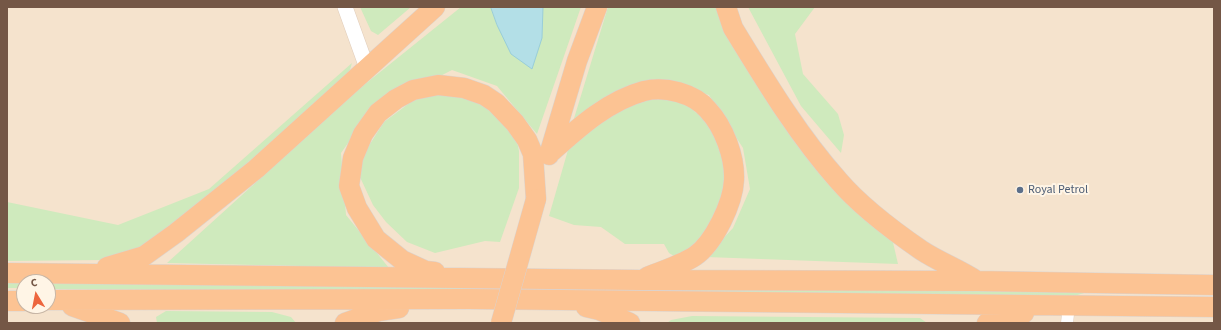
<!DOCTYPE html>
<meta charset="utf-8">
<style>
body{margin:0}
#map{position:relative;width:1221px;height:330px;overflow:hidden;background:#fdf1df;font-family:"Source Sans 3",sans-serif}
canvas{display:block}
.frame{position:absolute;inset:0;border:8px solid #745746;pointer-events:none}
.north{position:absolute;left:16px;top:274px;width:40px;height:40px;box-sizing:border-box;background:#fff5e6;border:1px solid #c7b6a6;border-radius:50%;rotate:350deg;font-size:11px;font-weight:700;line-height:16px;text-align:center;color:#745746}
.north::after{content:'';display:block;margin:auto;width:14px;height:18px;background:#ed663e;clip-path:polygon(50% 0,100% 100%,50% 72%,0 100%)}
</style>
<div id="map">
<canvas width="1221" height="330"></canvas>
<div class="frame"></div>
<div class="north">С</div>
</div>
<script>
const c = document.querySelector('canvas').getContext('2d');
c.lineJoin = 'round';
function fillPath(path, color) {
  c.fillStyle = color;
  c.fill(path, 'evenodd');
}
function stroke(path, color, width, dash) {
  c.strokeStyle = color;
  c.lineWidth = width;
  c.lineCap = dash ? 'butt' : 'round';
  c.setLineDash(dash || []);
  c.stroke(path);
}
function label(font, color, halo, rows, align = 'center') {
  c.font = font + ' "Source Sans 3",sans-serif';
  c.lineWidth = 4;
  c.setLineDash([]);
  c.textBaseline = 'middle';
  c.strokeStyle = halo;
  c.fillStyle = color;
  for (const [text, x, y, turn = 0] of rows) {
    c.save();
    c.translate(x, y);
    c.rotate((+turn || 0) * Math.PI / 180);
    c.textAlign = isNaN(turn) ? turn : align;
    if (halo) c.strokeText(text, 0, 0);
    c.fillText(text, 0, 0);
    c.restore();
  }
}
fillPath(new Path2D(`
 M 7,7 L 1214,7 L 1214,323 L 7,323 ZM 24,282 L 48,282 L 48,306 L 24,306 Z`), '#f5e3cd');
fillPath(new Path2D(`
 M 360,7 L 411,7 L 378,35 L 371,31 Z
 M 461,7 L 491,7 L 497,25 L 542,38 L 543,7 L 581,7 L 537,134 L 497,86 L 452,70 L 370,112 L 341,153 L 346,215 L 389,268 L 167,263 L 359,89 Z
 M 608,7 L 721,7 L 725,20 L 892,238 L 898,264 L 706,257 L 733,228 L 750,189 L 743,148 L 709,95 L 663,81 L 572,125 Z
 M 748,7 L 815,7 L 795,34 L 803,74 L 838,114 L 844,135 L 841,153 L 801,106 Z
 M 352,63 L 347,80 L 145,248 L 104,260 L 7,261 L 7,202 L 118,225 L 209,189 Z
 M 436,92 L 474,100 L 490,110 L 516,137 L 519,151 L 519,188 L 500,242 L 485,241 L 435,253 L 407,242 L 386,222 L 373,205 L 359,175 L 361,158 L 384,122 L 415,99 Z
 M 679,98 L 713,127 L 725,157 L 724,200 L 702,238 L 679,259 L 669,253 L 664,244 L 625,244 L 601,227 L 574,225 L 549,216 L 568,150 L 590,124 L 642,100 Z
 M 7,280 L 1091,291 L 1074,296 L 48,289 L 48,282 L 24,282 L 24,288 L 7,288 Z
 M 166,311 L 272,312 L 291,317 L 296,323 L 157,323 L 156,317 Z
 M 692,316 L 920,318 L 927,323 L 667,323 L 671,320 Z`), '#cfeabd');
const water = new Path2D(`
 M 491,7 L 543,7 L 542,38 L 532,69 L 511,54 L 497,25 Z`);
fillPath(water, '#b3dfe7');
stroke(water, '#99ced9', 1);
const minor = new Path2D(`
 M 1067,323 L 1069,305`);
const tertiary = new Path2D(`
 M 345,7 L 367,68`);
const trunk = new Path2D(`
 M 726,7 L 733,28 C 765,80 797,134 838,180 C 861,207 892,230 921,250 C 939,262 959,269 977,281
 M 549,154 C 577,129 607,101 644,91 C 665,86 694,93 708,110 C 724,127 735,157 734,180 C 733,203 714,243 695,256 C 681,265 662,271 647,277
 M 549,155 L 577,61 L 597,7
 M 107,267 L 144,256 L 176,233 L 256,169 L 435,7
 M 435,272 L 426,271 L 402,260 L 376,239 L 357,208 L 349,186 L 353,158 L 363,134 L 378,113 L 396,99 L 413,90 L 438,85 L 464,88 L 484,95 L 496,103 L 515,123 L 527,140 L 533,154 L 536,199
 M 7,273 L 640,280 L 977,281 L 1214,285
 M 48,300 L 468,299 L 1214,307
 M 7,301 L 24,301
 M 72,306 L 120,323
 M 586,307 L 599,310 L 630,323
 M 345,323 L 379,311 L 399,308
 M 987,323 L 1005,316 L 1024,313`);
stroke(minor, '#e1cdbb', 13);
stroke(tertiary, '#e1cdbb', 16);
stroke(trunk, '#dbd3cf', 21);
stroke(minor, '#fff', 12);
stroke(tertiary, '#fff', 15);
stroke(trunk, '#fcc393', 20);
const trunkBridge = new Path2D(`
 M 501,323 L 536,199`);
stroke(trunkBridge, '#dbd3cf', 21, []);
stroke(trunkBridge, '#fcc393', 20);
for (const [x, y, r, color] of [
 [1020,190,4,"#5c6f8a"]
]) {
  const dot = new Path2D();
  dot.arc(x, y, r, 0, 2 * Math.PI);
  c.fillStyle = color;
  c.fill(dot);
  stroke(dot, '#fff5e6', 1.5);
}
label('12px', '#4e5e75', '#fff5e6', [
 ["Royal Petrol",1028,190]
], 'left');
</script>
